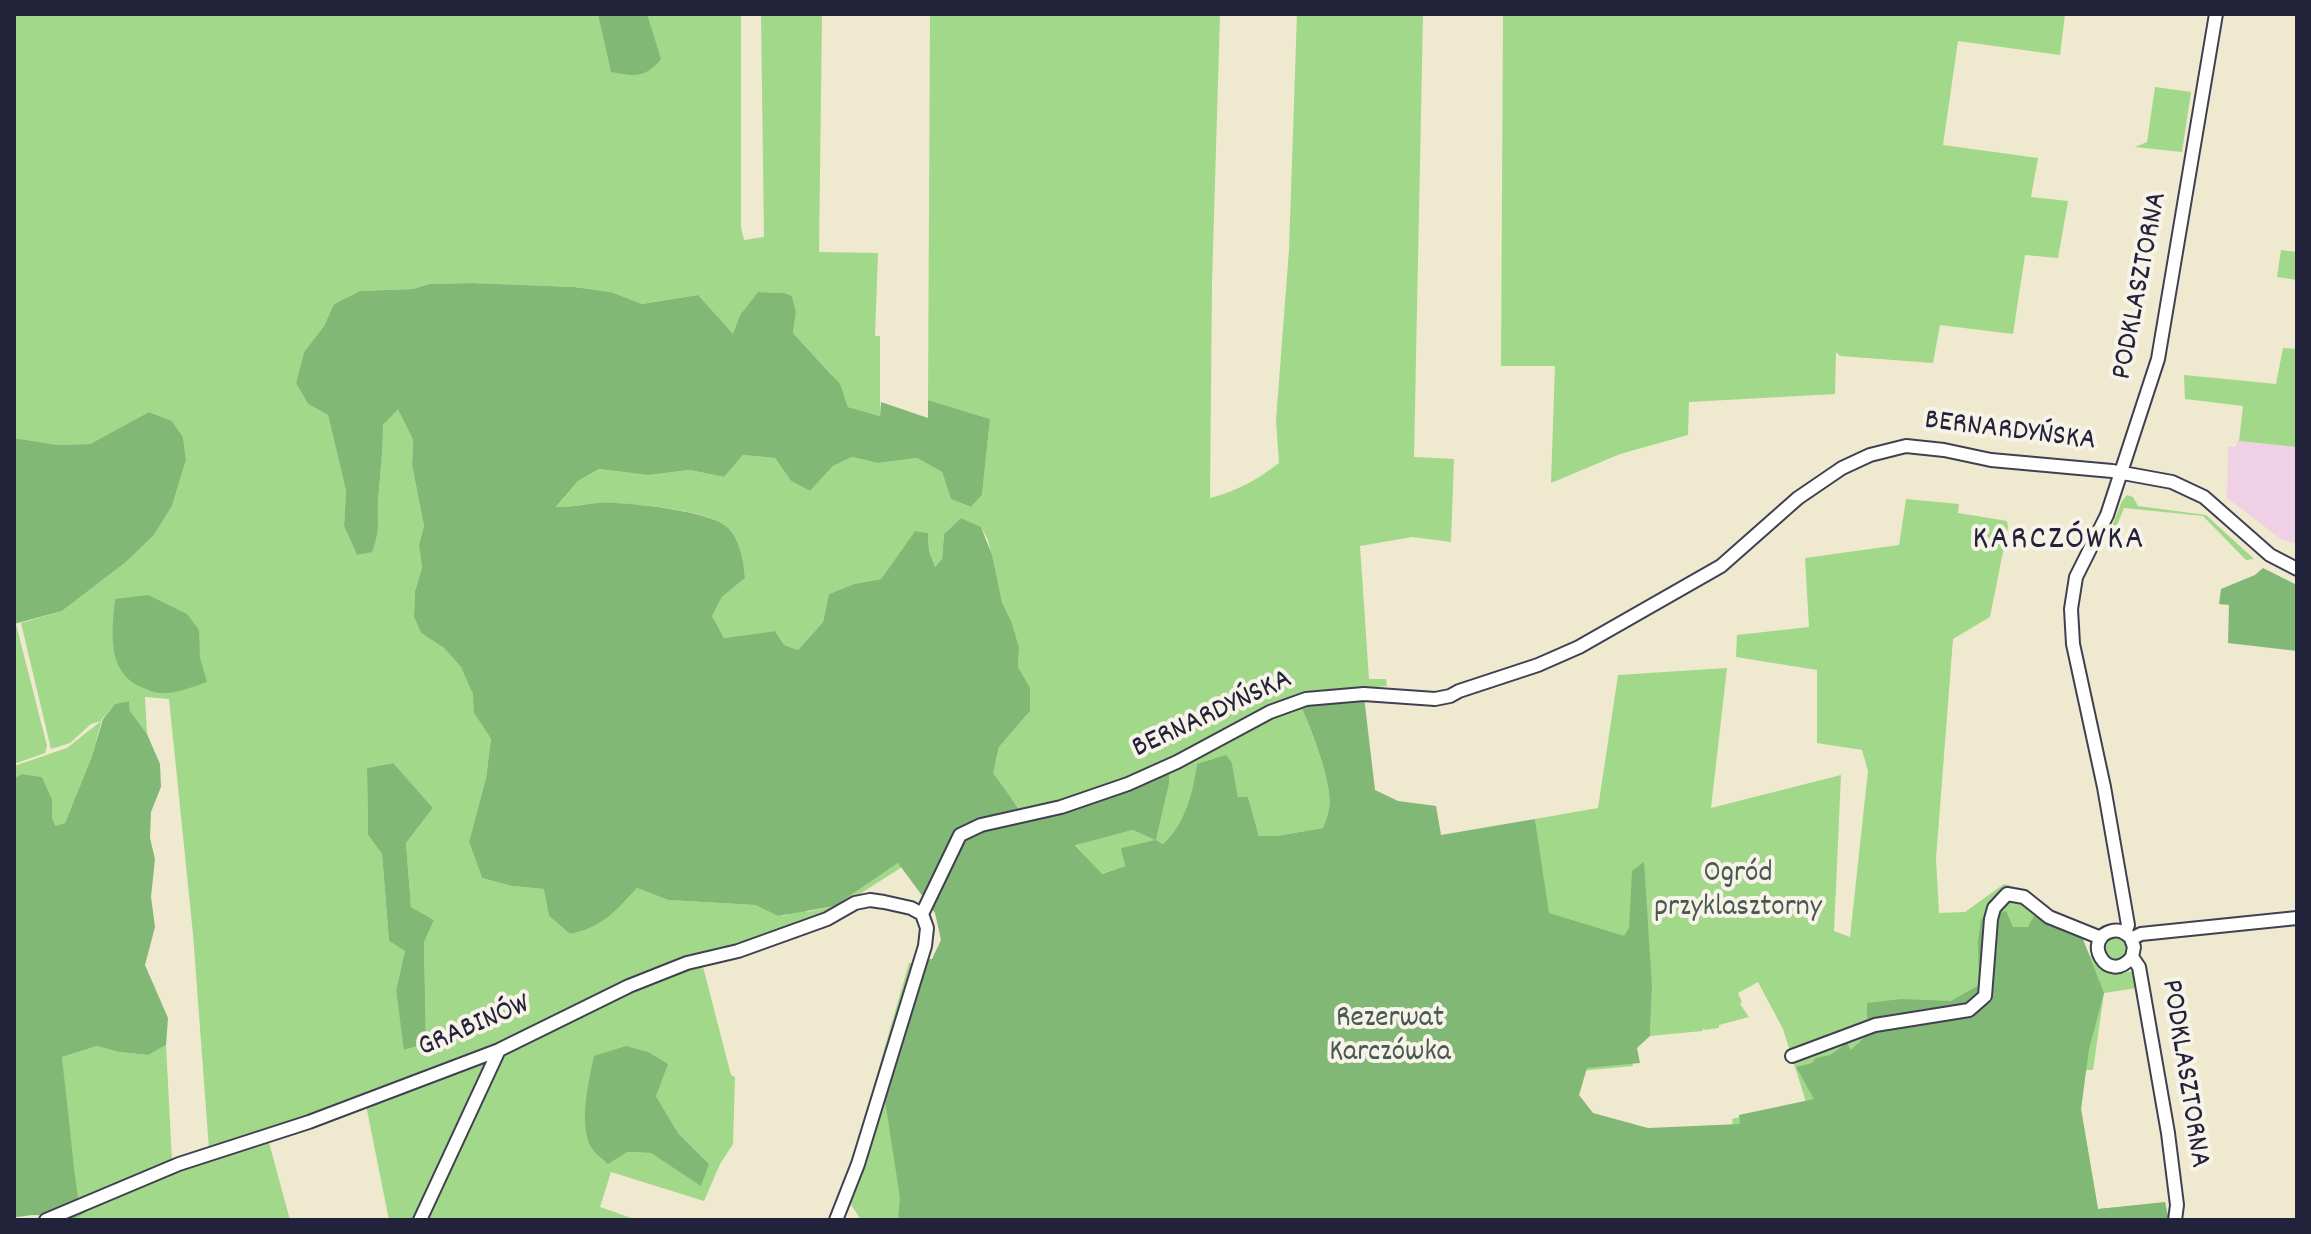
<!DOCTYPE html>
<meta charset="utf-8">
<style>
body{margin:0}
#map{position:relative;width:2311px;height:1234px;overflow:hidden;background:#efe9d0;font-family:Dekko,sans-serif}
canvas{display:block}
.frame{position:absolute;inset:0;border:16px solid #22223b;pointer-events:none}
</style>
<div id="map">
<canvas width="2311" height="1234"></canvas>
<div class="frame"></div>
</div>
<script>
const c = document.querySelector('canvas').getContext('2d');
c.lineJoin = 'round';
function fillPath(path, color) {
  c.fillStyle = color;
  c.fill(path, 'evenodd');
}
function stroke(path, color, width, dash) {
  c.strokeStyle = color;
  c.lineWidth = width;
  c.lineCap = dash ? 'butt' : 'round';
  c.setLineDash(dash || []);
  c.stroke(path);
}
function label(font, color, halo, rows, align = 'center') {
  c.font = font + ' Dekko,sans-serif';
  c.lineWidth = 8;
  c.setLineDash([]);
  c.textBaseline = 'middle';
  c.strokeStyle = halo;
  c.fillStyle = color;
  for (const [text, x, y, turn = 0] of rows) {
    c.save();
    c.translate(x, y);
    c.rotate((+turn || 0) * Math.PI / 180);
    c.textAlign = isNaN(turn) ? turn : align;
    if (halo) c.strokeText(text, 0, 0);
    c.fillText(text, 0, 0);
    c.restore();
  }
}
fillPath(new Path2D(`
 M 2237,441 L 2297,447 L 2297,544 L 2281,539 L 2227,498 L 2228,447 L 2236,447 Z`), '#efd0e5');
fillPath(new Path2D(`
 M 14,14 L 741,14 L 741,227 L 744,240 L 764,237 L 761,14 L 822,14 L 819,252 L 878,253 L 875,336 L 880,336 L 880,416 L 848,407 L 844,395 L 835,394 L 833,376 L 793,333 L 796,312 L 792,296 L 784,293 L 758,292 L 740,315 L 733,335 L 698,295 L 642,304 L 611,292 L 574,287 L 473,283 L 429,284 L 413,289 L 360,291 L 334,304 L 324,326 L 304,352 L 296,383 L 308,404 L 328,415 L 346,491 L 344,526 L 357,555 L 372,551 C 381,529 377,524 378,502 C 380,476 383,452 383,425 L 398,408 L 413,440 L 412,465 L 424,526 L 419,545 L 422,568 L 415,591 L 414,617 L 421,633 L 444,648 L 461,667 L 474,694 L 474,713 L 491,739 L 486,778 L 469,842 L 482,878 L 512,886 L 545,889 L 549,916 L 570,934 C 602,928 616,911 637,888 L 668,900 L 755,905 L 778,916 L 788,915 L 817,835 L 851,758 L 895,739 L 897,692 L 938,691 L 954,708 L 1024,678 L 1018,667 L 1019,647 L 1012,623 L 1002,602 L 988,540 L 981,527 L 961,518 L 944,534 L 942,559 L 935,567 L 929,549 L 928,533 L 915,531 L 881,579 L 854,584 L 829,594 L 823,622 L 798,650 L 784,645 L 775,631 L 724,638 L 712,616 L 722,597 L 745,578 C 744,561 740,538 726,526 C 708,510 630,503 604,503 C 588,503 571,507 555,509 L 578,481 L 599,469 L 648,475 L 690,470 L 724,477 L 743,455 L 775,458 L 791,481 L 810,491 L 833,466 L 852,457 L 878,463 L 917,458 L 942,472 L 951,499 L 971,507 L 982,495 L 990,419 L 928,400 L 930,14 L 1220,14 L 1212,283 L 1210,498 C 1237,491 1257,480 1279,463 L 1276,420 L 1289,250 L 1297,14 L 1423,14 L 1414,457 L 1454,459 L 1451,542 L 1412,537 L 1360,546 L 1369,679 L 1386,679 L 1387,686 L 1309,694 L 1287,701 L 1131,777 L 1051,807 L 1019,814 L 1019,808 L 996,780 L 931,810 L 914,884 L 905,871 L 922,799 L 996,761 L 999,747 L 1030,711 L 1029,696 L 941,736 L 940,770 L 924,775 L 909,753 L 867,771 L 807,912 L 835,906 L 898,863 L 902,867 L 827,915 L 739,945 L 688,958 L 624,984 L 490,1050 L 299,1121 L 209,1149 L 193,934 L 169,699 L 145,697 L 147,734 L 130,711 L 129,701 L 115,704 L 102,719 L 92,756 L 65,823 L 57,827 L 52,818 L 52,799 L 42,777 L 22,774 L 14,778 L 14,766 L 67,748 L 101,721 L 91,724 L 70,743 L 51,749 L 21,623 L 62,611 L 126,562 L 154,535 L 172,506 L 186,460 L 183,437 L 172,421 L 149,412 L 90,444 L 58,445 L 14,438 ZM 392,763 L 433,808 L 406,843 L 411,907 L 434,920 L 424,941 L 426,1044 L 405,1050 L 396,990 L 405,951 L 389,941 L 382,854 L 368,835 L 367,768 Z
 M 1503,14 L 2065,14 L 2060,55 L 1958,41 L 1943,145 L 2038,158 L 2031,197 L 2068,201 L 2058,258 L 2025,255 L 2013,334 L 1940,325 L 1933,363 L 1840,356 L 1836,352 L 1835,394 L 1689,402 L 1688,435 L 1620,454 L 1551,483 L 1555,366 L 1501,366 Z
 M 2155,87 L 2191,92 L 2182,152 L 2135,147 L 2147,142 Z
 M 2281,250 L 2297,252 L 2297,280 L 2277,277 Z
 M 2283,348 L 2297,349 L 2297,447 L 2239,441 L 2243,406 L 2185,399 L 2184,375 L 2276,384 Z
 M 2127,495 L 2133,497 L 2138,506 L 2206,515 L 2254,559 L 2246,560 L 2203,516 L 2124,508 L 2110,542 L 2106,541 L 2122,501 Z
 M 1906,499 L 1959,504 L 1958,513 L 2007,521 L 2008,527 L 1990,617 L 1953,639 L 1936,859 L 1939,913 L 1965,912 L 2004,884 L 2019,888 L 2009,899 L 2025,903 L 2041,919 L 2082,937 C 2093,966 2101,978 2133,971 L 2137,988 L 2104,993 L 2093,1070 L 2085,1070 L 2081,1109 L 2098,1209 L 2164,1203 L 2167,1220 L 861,1220 L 843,1192 L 909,963 L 949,956 L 1544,881 L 1535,819 L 1598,808 L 1618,675 L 1727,668 L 1711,808 L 1841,775 L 1834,931 L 1850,937 L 1868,771 L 1862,750 L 1817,743 L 1817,670 L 1736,657 L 1737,635 L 1809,627 L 1805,558 L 1899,545 ZM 1758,982 L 1783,1029 L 1806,1102 L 1732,1119 L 1733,1127 L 1641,1131 L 1586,1116 L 1574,1082 L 1580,1071 L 1633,1066 L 1631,1051 L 1652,986 L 1650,1036 L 1702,1031 L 1704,1028 L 1705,1030 L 1719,1028 L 1719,1025 L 1749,1017 L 1740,1004 L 1742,1002 L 1738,993 Z
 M 14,624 L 16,624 L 47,746 L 45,753 L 14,764 Z
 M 1300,704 C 1310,727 1334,786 1329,809 C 1328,815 1325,822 1323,828 L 1276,836 L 1259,836 L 1248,797 L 1238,798 L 1232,763 L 1197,764 C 1194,793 1185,824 1163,844 L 1156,840 L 1122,848 L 1125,866 L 1101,874 L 1075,844 L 1133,830 L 1156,840 L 1169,784 L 1169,767 Z
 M2104 949a12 12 0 1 1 24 0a12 12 0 1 1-24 0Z
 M 702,963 L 731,1075 L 735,1077 L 733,1144 L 720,1164 L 704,1201 L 611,1172 L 600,1207 L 637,1220 L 424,1220 L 501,1054 L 627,991 ZM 656,1096 L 678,1133 L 709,1164 L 674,1167 L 651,1153 L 627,1152 Z
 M 166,1045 L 172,1161 L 79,1202 L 71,1157 L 62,1057 L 97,1046 L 119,1052 L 147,1055 Z
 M 489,1060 L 416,1220 L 389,1220 L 366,1105 Z
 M 268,1139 L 290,1220 L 55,1220 L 170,1171 Z`), '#a2d889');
fillPath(new Path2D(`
 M 598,14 L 647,14 L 661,59 C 645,79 634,76 611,72 Z
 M 473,283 L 574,287 L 611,292 L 642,304 L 698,295 L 733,334 L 740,315 L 758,292 L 784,293 L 792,296 L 796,312 L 793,333 L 840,384 L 848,407 L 880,416 L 881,402 L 928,418 L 928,400 L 990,419 L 982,495 L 971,507 L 951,499 L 942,472 L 917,458 L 878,463 L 852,457 L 833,466 L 810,491 L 791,481 L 775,458 L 743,455 L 724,477 L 690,470 L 648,475 L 599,469 L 578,481 L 556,507 C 568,508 584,504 598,503 C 622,501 709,511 726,526 C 740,538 744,561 745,578 L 722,597 L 712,616 L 724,638 L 775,631 L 784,645 L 798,650 L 823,622 L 829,594 L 854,584 L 881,579 L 915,531 L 928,533 L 929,550 L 935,567 L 942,559 L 944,534 L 961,518 L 981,527 L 992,555 L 1002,602 L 1012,623 L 1019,647 L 1018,667 L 1030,688 L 1030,711 L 999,747 L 993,773 L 1019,809 L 1019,814 L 1027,819 L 1169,767 L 1169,784 L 1156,840 L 1163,844 C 1185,824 1193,793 1197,764 L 1226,755 L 1232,763 L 1238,797 L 1248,797 L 1259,836 L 1276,836 L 1323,828 C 1325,822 1328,815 1329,809 C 1334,786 1310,726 1300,704 L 1364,697 L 1375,790 L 1398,801 L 1436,806 L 1441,835 L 1535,819 L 1549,913 L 1624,936 L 1629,928 L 1632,871 L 1644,862 L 1652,986 L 1650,1036 L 1637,1048 L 1640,1063 L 1587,1068 L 1579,1095 L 1593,1113 L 1648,1128 L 1740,1124 L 1739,1115 L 1814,1099 L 1796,1067 L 1812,1063 L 1816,1058 L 1830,1055 L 1847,1043 L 1851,1050 L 1872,1030 L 1867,1017 L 1867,1003 L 1901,999 L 1951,1001 L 1979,985 L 1978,942 L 1981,919 L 2006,911 L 2013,927 L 2028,927 L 2034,916 L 2082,937 L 2104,993 L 2089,1049 L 2081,1109 L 2098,1209 L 2165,1202 L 2169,1220 L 898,1220 L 900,1198 L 885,1100 L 926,960 L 932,959 L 941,940 L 935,913 L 898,863 L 835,906 L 778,916 L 755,905 L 668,900 L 637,888 C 616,911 602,928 570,934 L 549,916 L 544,889 L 512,886 L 482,878 L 469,842 L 486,778 L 491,739 L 474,713 L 473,694 L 461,667 L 444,648 L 421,633 L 414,617 L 415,591 L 422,568 L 419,545 L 424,526 L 412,465 L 413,440 L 398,409 L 383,425 C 383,452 380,476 378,502 C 377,524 381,529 372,552 L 357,555 L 344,526 L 346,491 L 328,415 L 308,404 L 296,383 L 304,352 L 324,326 L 334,304 L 360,291 L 413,289 L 429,284 ZM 1133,830 L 1155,840 L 1121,848 L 1125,866 L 1102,874 L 1075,845 Z
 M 149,412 L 172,421 L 183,437 L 186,460 L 172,506 L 154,535 L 126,562 L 62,611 L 14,624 L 14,438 L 58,445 L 90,444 Z
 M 2263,568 L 2297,585 L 2297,651 L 2228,643 L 2229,605 L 2219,604 L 2221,589 L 2255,575 Z
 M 148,595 L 187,614 L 199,630 L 200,658 L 207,682 C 194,686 179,693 165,693 C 157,694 148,690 141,687 C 106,672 112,630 115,599 Z
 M 129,701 L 130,711 L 147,734 L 160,764 L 161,787 L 151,812 L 150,838 L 155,859 L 151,897 L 155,927 L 145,965 L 168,1018 L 166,1045 L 148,1055 L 119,1052 L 97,1046 L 62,1057 L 75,1177 L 79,1202 L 88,1210 C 67,1228 58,1215 35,1215 C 28,1215 21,1217 14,1217 L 14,778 L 22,774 L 42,777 L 52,799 L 52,818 L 56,826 L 65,823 L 92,756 L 103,719 L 115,704 Z
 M 393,763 L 433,808 L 406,843 L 411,907 L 434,920 L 424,942 L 426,1044 L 404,1050 L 396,990 L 405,951 L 389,941 L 382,854 L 368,835 L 367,768 Z
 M 626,1046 L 648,1052 L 668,1064 L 656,1096 L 678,1133 L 709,1164 L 701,1186 L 651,1153 L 627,1152 L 608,1164 C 602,1158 593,1152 590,1145 C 579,1121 589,1080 594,1056 Z`), '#81b875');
const minor = new Path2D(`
 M 2125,933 L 2128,925 L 2104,787 L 2073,644 L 2071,609 L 2076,577 L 2107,515 L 2158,359 L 2216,14
 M 2130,937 C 2124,932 2119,929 2112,931 C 2081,938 2107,987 2132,957
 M 2131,939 L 2134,947 L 2132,957 L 2139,967 L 2168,1133 L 2177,1205 L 2175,1220
 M 2131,939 L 2141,934 L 2297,918
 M 1792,1056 L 1875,1025 L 1969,1010 L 1985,996 L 1991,919 L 1994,908 L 2007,894 L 2024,897 L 2049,917 L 2101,938
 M 46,1220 L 179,1164 L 309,1122 L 499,1050 L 629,986 L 687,963 L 738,951 L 827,919 L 855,903 L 870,900 L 884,902 L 911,908 L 922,914
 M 420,1220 L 499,1050
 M 836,1220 L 858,1164 L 925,946 L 927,928 L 922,914 L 960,835 L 981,825 L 1061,807 L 1128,784 L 1177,762 L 1270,712 L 1306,699 L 1364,694 L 1435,699 L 1450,696 L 1459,691 L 1538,665 L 1579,647 L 1721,566 L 1798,498 L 1842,468 L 1870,455 L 1906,446 L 1944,450 L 1991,460 L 2112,471 L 2172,482 L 2204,497 L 2270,555 L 2297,569`);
stroke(minor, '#414051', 16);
stroke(minor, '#fff', 12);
label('30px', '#22223b', '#f7f3e8', [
 ["PODKLASZTORNA",2142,286,-79],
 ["BERNARDYŃSKA",2010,433,7],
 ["BERNARDYŃSKA",1213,716,-25],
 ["GRABINÓW",475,1028,-23],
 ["PODKLASZTORNA",2183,1074,81]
]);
label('30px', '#485952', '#f7f3e8', [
 ["Ogród",1738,876],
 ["przyklasztorny",1738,910],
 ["Rezerwat",1390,1021],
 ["Karczówka",1390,1055]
]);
c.letterSpacing = '2px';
label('34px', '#22223b', '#f7f3e8', [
 ["KARCZÓWKA",2059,542]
]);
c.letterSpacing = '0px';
</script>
